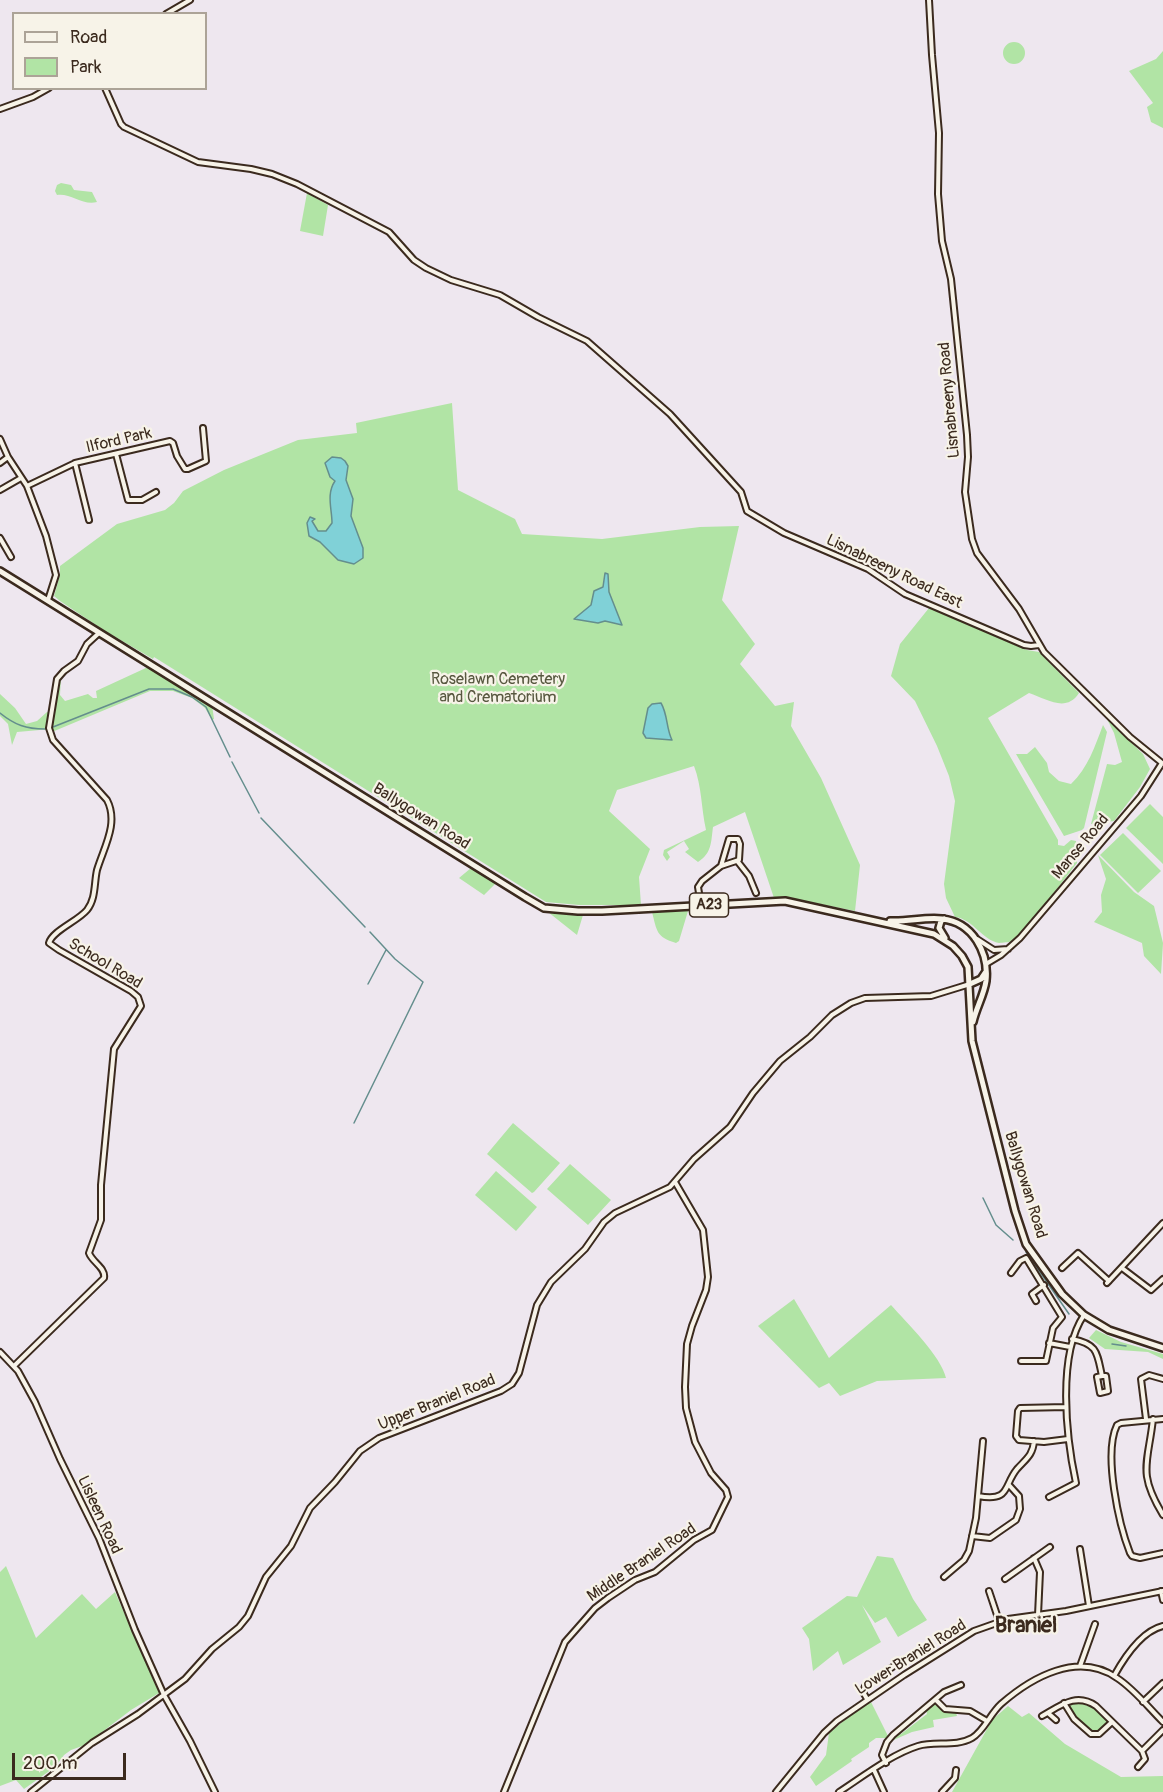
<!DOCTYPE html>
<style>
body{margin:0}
#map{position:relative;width:1163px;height:1792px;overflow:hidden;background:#eee7ef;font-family:Pangolin,sans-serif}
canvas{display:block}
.legend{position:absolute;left:12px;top:12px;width:195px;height:78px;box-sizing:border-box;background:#f7f3e8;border:2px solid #aca397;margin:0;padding:8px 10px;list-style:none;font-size:18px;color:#3b2a1e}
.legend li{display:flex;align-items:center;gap:12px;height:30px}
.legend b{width:30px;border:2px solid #aca397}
.scale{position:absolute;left:12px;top:1753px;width:114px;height:27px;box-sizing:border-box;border:3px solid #3b2a1e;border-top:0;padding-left:8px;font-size:18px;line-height:21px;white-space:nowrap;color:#3b2a1e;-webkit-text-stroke:4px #f7f3e8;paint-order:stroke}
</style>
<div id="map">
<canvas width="1163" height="1792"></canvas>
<ul class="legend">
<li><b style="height:8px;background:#f7f3e8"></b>Road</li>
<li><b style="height:16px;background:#b1e4a5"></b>Park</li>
</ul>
<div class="scale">200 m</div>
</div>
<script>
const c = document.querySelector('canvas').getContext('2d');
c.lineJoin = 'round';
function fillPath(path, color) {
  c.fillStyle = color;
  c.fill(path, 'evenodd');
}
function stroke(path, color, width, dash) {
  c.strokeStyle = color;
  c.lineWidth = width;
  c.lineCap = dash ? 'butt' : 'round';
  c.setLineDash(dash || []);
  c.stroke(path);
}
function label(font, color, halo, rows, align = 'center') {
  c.font = font + ' Pangolin,sans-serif';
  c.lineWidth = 4.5;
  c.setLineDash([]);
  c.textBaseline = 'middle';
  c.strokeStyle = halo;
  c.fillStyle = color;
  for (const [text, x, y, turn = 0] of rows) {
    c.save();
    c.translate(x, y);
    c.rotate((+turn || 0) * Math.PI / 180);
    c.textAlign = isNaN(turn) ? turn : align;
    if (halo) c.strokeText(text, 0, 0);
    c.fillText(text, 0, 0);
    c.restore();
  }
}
fillPath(new Path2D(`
 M1003 53a11 11 0 1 1 22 0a11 11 0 1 1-22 0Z
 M 1163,51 L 1163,128 L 1151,122 L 1147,107 L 1153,103 L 1129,71 L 1156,59 Z
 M 61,183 L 71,185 L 74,190 L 92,192 L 97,202 C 83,206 71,193 57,195 L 55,191 L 57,185 Z
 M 307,193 L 328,205 L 323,236 L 300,231 Z
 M 452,403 L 458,490 L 515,519 L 522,534 L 602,539 L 700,527 L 739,526 L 722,600 L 755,644 L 740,664 L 775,706 L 794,702 L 791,726 L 821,778 L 860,865 L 855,911 L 790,898 L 774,898 L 745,812 L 713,827 C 711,842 712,853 698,862 L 685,852 L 689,849 L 684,841 L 667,852 L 670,857 L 667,861 L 663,855 L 664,850 L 706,830 C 701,807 702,787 694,766 L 617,790 L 609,811 L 650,849 L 639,877 L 641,905 L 579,905 L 546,902 L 154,657 L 153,659 L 105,631 L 60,601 L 54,596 L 60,575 L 60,566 L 117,524 L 165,510 L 174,503 L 183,491 L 224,470 L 298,440 L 357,433 L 356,423 Z
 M 929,608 L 1027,650 L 1039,652 L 1079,693 C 1066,713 1047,699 1029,693 L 988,718 L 1058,840 L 1058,845 L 1064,846 L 1071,840 L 1076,841 L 1077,863 C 1065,878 1022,937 1009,942 C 1008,942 1000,943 999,943 C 982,940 973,919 955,917 L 946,898 L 944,884 L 955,801 L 949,776 L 937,746 L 915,701 L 891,676 L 900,644 Z
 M 148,667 L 212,705 L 214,719 L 212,720 L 205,708 L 192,698 L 173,691 L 150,691 L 52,732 L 51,729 L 17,732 L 12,745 L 8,724 L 0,716 L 0,694 L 15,708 L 26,724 L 37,721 L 47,712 L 53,711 L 58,683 L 61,678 L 60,695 L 65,701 L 88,694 L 93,698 L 97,698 L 96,691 Z
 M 1107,719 L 1143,754 L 1150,769 L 1140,787 L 1114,821 L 1091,824 L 1107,764 L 1115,765 L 1122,762 L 1114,733 Z
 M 1103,725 L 1107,732 L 1084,828 L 1082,830 L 1064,836 L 1016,754 L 1027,754 L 1035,747 L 1047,763 L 1049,772 L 1059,781 L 1071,784 C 1088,768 1095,746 1103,725 Z
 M 1150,804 L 1163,817 L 1163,864 L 1126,828 Z
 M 1123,833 L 1161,871 L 1138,893 L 1100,855 Z
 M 1098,855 L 1134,892 L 1154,906 L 1163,943 L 1161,974 L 1144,956 L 1142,943 L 1094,922 L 1102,912 L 1101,895 L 1106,879 Z
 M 471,868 L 496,883 L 484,895 L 459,878 Z
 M 688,911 L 679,941 L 676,943 C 656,937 657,931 652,912 Z
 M 548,912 L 583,915 L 577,935 Z
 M 513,1123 L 560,1163 L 534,1192 L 532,1193 L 487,1154 Z
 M 570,1164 L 611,1200 L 588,1225 L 547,1189 Z
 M 496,1171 L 537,1207 L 516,1231 L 475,1195 Z
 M 794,1299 L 829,1358 L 891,1305 C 907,1323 941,1356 946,1378 L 877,1381 L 840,1396 L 829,1383 L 819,1388 L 758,1326 Z
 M 1096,1330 L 1121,1342 L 1163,1354 L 1163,1359 L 1148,1352 L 1105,1349 L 1089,1338 Z
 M 877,1556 L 893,1558 L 913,1599 L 927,1620 L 898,1637 L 886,1617 L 875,1623 L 862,1605 L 881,1642 L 843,1665 L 838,1651 L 813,1671 L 809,1639 L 802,1628 L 847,1596 L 857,1597 Z
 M 6,1566 L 36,1638 L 82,1594 L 96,1609 L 115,1592 L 159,1693 L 131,1710 L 85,1745 L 71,1750 L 64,1755 L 55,1767 L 24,1789 L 16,1780 L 0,1786 L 0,1572 Z
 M 1073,1701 L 1092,1707 L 1107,1720 L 1107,1725 L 1098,1732 C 1085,1732 1068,1714 1070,1702 Z
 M 871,1702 L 888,1736 L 886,1738 L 876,1738 L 869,1743 L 869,1747 L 851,1759 L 852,1761 L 816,1786 L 810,1777 L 826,1755 L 829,1733 L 852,1714 Z
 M 934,1704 L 944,1710 L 956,1713 L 957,1716 L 933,1720 L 934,1727 L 912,1732 L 889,1742 L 898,1732 L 901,1734 L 927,1714 L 926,1710 Z
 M 1008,1706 L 1022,1717 L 1029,1713 L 1065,1744 L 1121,1777 L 1163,1776 L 1163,1792 L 952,1792 L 992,1720 Z`), '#b1e4a5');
const water = new Path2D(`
 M 332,457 L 341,458 L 345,461 L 348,466 L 346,480 L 353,499 L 351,516 L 363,548 L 363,558 L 354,564 L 338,560 L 320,542 L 309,536 L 307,523 L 310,517 L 315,519 L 312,521 L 318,531 L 326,531 L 332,523 C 332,509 326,494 335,481 L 330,477 L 325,463 Z
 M 605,573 L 608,574 L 609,592 L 622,625 L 605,621 L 598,623 L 574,619 L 591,605 L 594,591 L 603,587 Z
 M 661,703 C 668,715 666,728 672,740 L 646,738 L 643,733 L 648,708 L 652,704 Z`);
fillPath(water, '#80d1d7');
stroke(water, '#648e8d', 1.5);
stroke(new Path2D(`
 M 0,713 C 15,725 26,729 45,729
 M 53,727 L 149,689 L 173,689 L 192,697 L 206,707 L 230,757
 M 232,762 L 259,813
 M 261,818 L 365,927
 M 368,984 L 386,950
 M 354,1123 L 423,982 L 395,959 L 370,932
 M 983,1198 L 996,1225 L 1013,1240
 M 1026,1252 L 1069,1314
 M 1112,1344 L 1126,1346`), '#648e8d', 1.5);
const minor = new Path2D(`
 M 929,0 L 932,55 L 939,133 L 938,194 L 942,241 L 951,279 L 967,435 L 968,457 L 965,492 L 972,539 L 977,553 L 1019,609 L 1044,652 L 1130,737 L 1162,763
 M 166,14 L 190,0
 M 105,88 L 121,124 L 124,127 L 198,162 L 251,169 L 272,174 L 297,184 L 389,232 L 414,260 L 426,268 L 451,280 L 500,295 L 538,317 L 587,341 L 670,414 L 741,492 L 747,511 L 784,533 L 868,569 L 905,594 L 1024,645 L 1031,646 L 1039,645
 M 0,109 L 33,97 L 49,88
 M 0,439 L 8,457 L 27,486 L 46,536 L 56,575 L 48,600
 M 116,454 L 128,500 L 142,500 L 156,492
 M 0,463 L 8,457
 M 75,463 L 89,520
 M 27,486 L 75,463 L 170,441 L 173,443 L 177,456 L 185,469 L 188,469 L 206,461 L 203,428
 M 0,490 L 21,478
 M 0,538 L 11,557
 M 738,862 L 749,876 L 756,893
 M 701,905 L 698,887 L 702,881 L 721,866 L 729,839 L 738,839 L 740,844 L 739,860 L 721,866
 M 977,939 L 994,950 L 1008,949
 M 986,964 L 1001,955 L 1020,938 L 1141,796 L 1162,763
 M 1062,1268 L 1078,1253 L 1109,1281
 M 1122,1268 L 1151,1290 L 1163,1279
 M 1011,1273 L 1020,1261 L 1026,1258 L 1062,1317 L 1053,1328 L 1046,1361 L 1021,1361
 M 1107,1283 L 1163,1223
 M 1036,1301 L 1032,1294 L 1044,1285
 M 1072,1339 C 1098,1344 1097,1353 1102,1376 L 1097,1377 L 1100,1393 L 1108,1391 L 1106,1376 L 1102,1376
 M 1049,1343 L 1070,1347
 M 0,1352 L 18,1371 L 35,1402 L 60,1459 L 99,1538 L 135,1630 L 164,1695 L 190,1741 L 215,1792
 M 14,1366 L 104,1278 C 106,1268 92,1262 89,1253 L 101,1220 L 101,1185 L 114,1049 L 141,1006 L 138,997 L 131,991 L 59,950 L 49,943 C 52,931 78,921 87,910 C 96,899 94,883 97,870 C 104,847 119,823 107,800 L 53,740 L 49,728 L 57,679 L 64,671 L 78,661 L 87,644 L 99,633
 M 1066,1407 L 1020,1408 L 1018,1411 L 1016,1436 L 1019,1440 L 1044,1442 L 1068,1439
 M 1146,1419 L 1141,1379 L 1149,1375 L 1163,1379
 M 1153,1419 C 1148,1464 1137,1472 1163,1515
 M 1163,1419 L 1121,1423 L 1117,1425 C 1103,1454 1119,1525 1130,1553 L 1132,1556 L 1140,1558 L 1163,1553
 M 978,1496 C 1011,1502 1003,1486 1017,1469 C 1026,1459 1033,1455 1034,1441
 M 1049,1497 L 1076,1483 C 1066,1437 1057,1355 1084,1315
 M 972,1536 L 990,1538 L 1016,1520 L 1020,1509 L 1019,1496 L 1009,1485
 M 1080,1549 L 1089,1606
 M 1034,1558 L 1040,1572 L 1038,1615
 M 944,1577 L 964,1560 L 969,1551 L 976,1518 L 983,1441
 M 1005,1579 L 1050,1547
 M 989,1591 L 999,1621
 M 1161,1591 L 1163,1600
 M 1080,1666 L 1095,1624
 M 1114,1676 C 1124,1658 1142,1631 1163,1626
 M 867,1699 L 863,1692 L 865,1686 L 894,1666
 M 936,1700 L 945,1709 L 970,1711 L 987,1721
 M 1143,1702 L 1163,1683
 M 1064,1703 L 1074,1719 L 1091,1734 L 1099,1734 L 1112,1722
 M 1048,1713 L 1056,1720
 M 1042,1716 C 1060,1706 1076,1692 1096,1706 L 1142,1751
 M 886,1763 L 882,1755 L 887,1742 L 893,1735 L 944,1692 L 961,1685
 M 1138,1767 L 1145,1759 L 1142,1751 L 1163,1730
 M 874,1770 L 884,1792
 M 31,1792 L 92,1743 L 138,1714 L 185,1679 L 212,1649 L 239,1627 L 248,1616 L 266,1577 L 291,1546 L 310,1508 L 335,1482 L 360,1451 L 379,1438 L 501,1391 L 512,1384 L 519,1373 L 537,1305 L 551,1282 L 585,1249 L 604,1222 L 615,1213 L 670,1187 L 694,1159 L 730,1127 L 753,1093 L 780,1061 L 810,1037 L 832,1015 L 851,1003 L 865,998 L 931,996 L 970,984
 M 504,1792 L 565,1642 L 595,1608 L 608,1598 L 635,1580 L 655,1572 L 694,1540 L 712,1530 L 728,1497 L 726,1490 L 711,1473 L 695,1442 L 686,1408 L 685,1387 L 687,1344 L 692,1326 L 706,1290 L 708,1277 L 703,1230 L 675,1182
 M 776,1792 L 824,1733 L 837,1721 L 904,1675 L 974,1631 L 1008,1619 L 1066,1611 L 1163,1591
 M 839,1792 C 862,1777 892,1754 918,1746 C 935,1741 956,1747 972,1738 C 984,1731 990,1714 1001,1704 C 1032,1677 1078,1651 1117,1678 C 1134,1689 1148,1707 1163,1722
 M 942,1792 L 955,1778 L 956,1770`);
const major = new Path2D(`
 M 0,571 L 525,897 L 544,908 L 578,911 L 602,911 L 785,901 L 934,934 L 953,946 L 962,956 L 968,967 L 972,1041 L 1015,1211 L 1026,1244 L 1062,1294 L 1084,1315 L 1109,1330 L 1163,1348
 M 944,919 L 941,921 L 939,928 L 945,938
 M 890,921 C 908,922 925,917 942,919 C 973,922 989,953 986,981 C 984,995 976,1008 973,1022
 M 970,984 L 981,979 L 985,973`);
stroke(minor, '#3b2a1e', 8);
stroke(major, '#3b2a1e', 10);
stroke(minor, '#f7f3e8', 4);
stroke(major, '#f7f3e8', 5);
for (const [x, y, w] of [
 [709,905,39]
]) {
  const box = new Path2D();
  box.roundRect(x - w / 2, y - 12, w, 24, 4.5);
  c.fillStyle = '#f7f3e8';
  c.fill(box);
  stroke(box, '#3b2a1e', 1.5);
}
label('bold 15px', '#3b2a1e', null, [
 ["A23",709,905]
]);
label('16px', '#3b2a1e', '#f7f3e8', [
 ["Lisnabreeny Road",950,400,-95],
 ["Ilford Park",119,441,-13],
 ["Lisnabreeny Road East",894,572,26],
 ["Ballygowan Road",421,817,32],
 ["Manse Road",1081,847,-50],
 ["School Road",105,964,31],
 ["Ballygowan Road",1025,1185,73],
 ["Upper Braniel Road",437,1403,-22],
 ["Lisleen Road",99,1515,65],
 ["Middle Braniel Road",642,1563,-34],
 ["Lower Braniel Road",911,1658,-32]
]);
label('16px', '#585840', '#f7f3e8', [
 ["Roselawn Cemetery",498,680],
 ["and Crematorium",498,698]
]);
label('bold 22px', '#3b2a1e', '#f7f3e8', [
 ["Braniel",1026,1626]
]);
</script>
